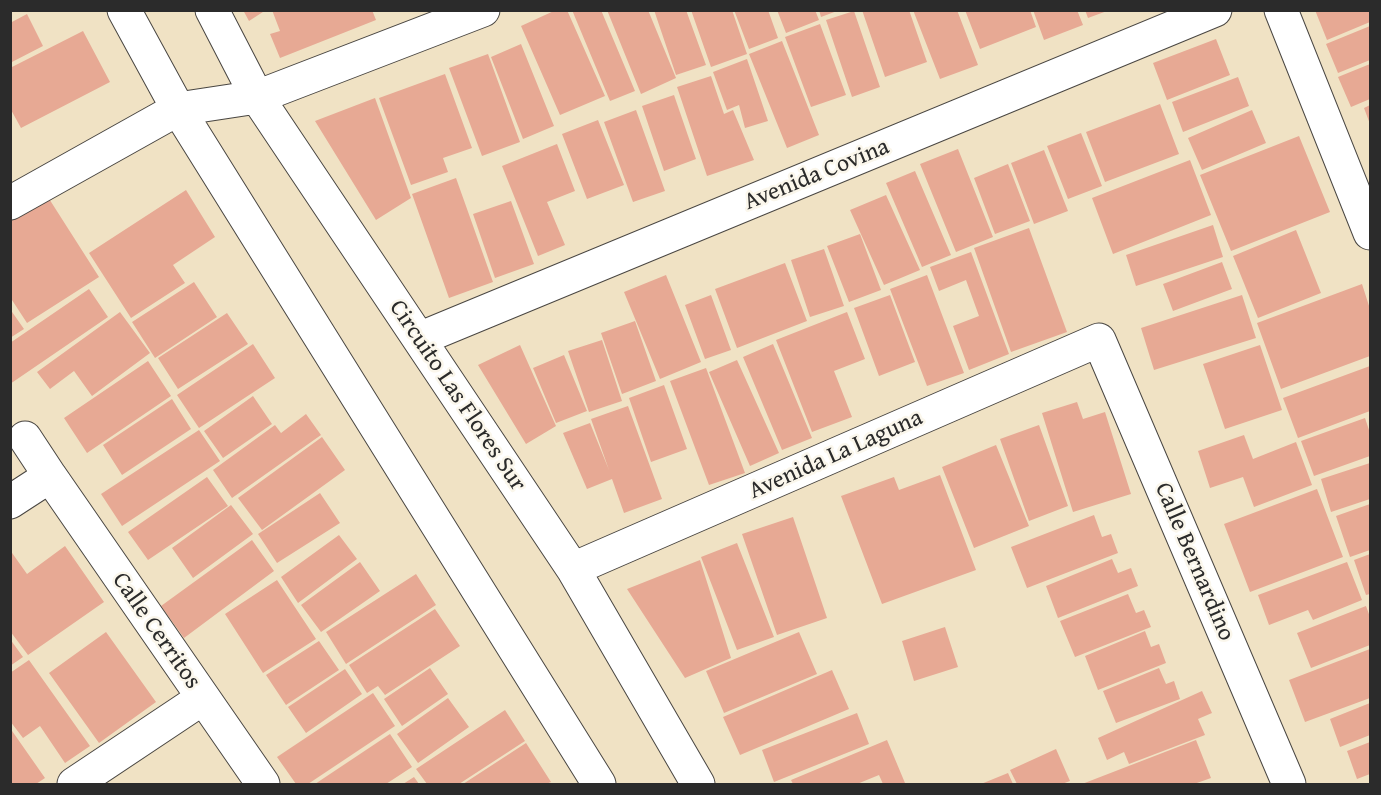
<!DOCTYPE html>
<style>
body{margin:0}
#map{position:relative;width:1381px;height:795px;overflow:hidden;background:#f0e2c4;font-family:"Gentium Book Plus",serif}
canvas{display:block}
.frame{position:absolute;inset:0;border:12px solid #2b2b2b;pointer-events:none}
</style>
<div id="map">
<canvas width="1381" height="795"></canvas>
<div class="frame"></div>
</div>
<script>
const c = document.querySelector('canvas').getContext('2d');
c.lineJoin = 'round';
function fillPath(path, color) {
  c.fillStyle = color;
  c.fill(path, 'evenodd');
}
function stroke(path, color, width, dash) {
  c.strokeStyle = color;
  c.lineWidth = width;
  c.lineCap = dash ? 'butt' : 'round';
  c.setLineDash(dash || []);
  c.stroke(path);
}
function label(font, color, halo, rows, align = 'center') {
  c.font = font + ' "Gentium Book Plus",serif';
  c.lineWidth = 5;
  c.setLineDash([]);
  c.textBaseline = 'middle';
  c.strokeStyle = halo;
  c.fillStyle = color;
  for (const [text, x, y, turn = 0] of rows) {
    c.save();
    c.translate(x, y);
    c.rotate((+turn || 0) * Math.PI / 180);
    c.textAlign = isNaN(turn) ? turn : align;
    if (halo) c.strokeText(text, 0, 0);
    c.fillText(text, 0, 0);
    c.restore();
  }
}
fillPath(new Path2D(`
 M 243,10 L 266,10 L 249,21 Z
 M 272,10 L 372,10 L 376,20 L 280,58 L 270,34 L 280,31 Z
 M 556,10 L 567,10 L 605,96 L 560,115 L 521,26 Z
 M 572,10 L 601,10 L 635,91 L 610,101 Z
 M 607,10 L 648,10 L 676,78 L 641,94 Z
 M 654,10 L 686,10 L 706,65 L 676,75 Z
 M 691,10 L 732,10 L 747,54 L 711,67 Z
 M 734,10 L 768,10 L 778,38 L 749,49 Z
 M 777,10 L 815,10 L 819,20 L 786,33 Z
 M 819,10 L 837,10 L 837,11 L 821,17 Z
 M 862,10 L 909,10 L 927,62 L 885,77 Z
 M 913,10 L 957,10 L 978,65 L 940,79 Z
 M 965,10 L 1030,10 L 1036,27 L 980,49 Z
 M 1033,10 L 1077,10 L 1083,25 L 1044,40 Z
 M 1085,10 L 1107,10 L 1107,11 L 1088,18 Z
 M 1315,10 L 1370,10 L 1370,22 L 1327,40 Z
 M 854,11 L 880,87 L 852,97 L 826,20 Z
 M 27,14 L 43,46 L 10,63 L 10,23 Z
 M 820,24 L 846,95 L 811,107 L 785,37 Z
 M 1370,26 L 1370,60 L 1338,73 L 1326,44 Z
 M 83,31 L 110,82 L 21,128 L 10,108 L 10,68 Z
 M 1216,39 L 1230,75 L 1167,100 L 1153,63 Z
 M 782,41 L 819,135 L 787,148 L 749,54 Z
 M 521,44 L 554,126 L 523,139 L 491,57 Z
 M 488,54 L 520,142 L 482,156 L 449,68 Z
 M 747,59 L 768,121 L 745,128 L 739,105 L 727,110 L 713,72 Z
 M 1370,64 L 1370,99 L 1351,107 L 1338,77 Z
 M 445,74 L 472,148 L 443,158 L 448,172 L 411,185 L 379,98 Z
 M 711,76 L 724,114 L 733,110 L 754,160 L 707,176 L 677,87 Z
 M 1238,77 L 1249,106 L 1183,132 L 1172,102 Z
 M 674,95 L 696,159 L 664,171 L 642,106 Z
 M 375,98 L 411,198 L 376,220 L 315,121 Z
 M 1160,104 L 1179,154 L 1105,182 L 1086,132 Z
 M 1370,105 L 1370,124 L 1364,108 Z
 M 636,110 L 665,191 L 633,202 L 604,122 Z
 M 1252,110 L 1266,143 L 1202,170 L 1188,138 Z
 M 598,120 L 624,185 L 587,199 L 562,134 Z
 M 1081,133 L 1102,186 L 1068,199 L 1047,146 Z
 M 1299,136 L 1330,212 L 1231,251 L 1200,175 Z
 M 557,144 L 575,191 L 547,202 L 565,245 L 538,256 L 502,166 Z
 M 958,149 L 993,237 L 956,252 L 920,164 Z
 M 1044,150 L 1068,211 L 1034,224 L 1011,163 Z
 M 1190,160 L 1211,215 L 1113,254 L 1092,198 Z
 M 1008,164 L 1030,221 L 995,234 L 974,178 Z
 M 915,171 L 951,255 L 922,267 L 886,183 Z
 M 456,178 L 493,282 L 449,298 L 412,194 Z
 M 186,190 L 215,237 L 173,265 L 185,283 L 131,318 L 89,253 Z
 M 46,194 L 99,277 L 27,323 L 10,297 L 10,217 Z
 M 886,195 L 920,270 L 884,285 L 850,210 Z
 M 511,201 L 534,264 L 495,278 L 473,214 Z
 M 1213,225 L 1223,257 L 1136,286 L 1126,255 Z
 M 1029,228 L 1067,332 L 1011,352 L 974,248 Z
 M 1296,230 L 1321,293 L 1258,318 L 1233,256 Z
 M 860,234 L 881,290 L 849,302 L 827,246 Z
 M 824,249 L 844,306 L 810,317 L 791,260 Z
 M 971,252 L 1009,354 L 969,370 L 953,326 L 979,316 L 966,280 L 939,291 L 930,267 Z
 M 1222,262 L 1232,289 L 1173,311 L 1163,284 Z
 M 785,263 L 807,321 L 737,348 L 715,289 Z
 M 666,275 L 701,362 L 660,379 L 624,292 Z
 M 927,275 L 964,373 L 927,386 L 890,289 Z
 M 194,282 L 217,317 L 155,358 L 132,322 Z
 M 1362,284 L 1370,309 L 1370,356 L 1281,389 L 1257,323 Z
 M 89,289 L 108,317 L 10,384 L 10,343 Z
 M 711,295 L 731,350 L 705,359 L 685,305 Z
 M 890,295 L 915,362 L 879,376 L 854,308 Z
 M 1242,295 L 1256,338 L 1154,370 L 1141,328 Z
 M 10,309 L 24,329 L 10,338 Z
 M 120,312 L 150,353 L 92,396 L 74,371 L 50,389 L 37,372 Z
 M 847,312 L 865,359 L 834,371 L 852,417 L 812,432 L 776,340 Z
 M 227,313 L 248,344 L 178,389 L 158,358 Z
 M 635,321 L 656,381 L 622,394 L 601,333 Z
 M 602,340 L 622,401 L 589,412 L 568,351 Z
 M 253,344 L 275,378 L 199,428 L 177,395 Z
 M 773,344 L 812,438 L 782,450 L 743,357 Z
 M 520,345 L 556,426 L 526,444 L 478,365 Z
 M 1260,345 L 1282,410 L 1225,429 L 1203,364 Z
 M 564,355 L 587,411 L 556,423 L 533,368 Z
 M 737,360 L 779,453 L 750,466 L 709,372 Z
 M 148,361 L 171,396 L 87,453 L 64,418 Z
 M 1370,366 L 1370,411 L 1298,438 L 1283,398 Z
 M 706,368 L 745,473 L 709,485 L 670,381 Z
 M 664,385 L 687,449 L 651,462 L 629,398 Z
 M 253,396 L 272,424 L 223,458 L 204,431 Z
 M 172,399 L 191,429 L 122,475 L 103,445 Z
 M 1077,402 L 1083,419 L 1105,412 L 1131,494 L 1073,512 L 1042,413 Z
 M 628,406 L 662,499 L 624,513 L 612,479 L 587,489 L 563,433 L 590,423 L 609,470 L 591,419 Z
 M 306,414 L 321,435 L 232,498 L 213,470 L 275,425 L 281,433 Z
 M 1365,418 L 1370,433 L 1370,456 L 1314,476 L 1301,441 Z
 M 1039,425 L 1068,506 L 1029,521 L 1000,439 Z
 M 199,430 L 220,461 L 122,526 L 101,494 Z
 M 1244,435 L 1253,459 L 1296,442 L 1312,485 L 1254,507 L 1243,477 L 1210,488 L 1198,451 Z
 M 322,437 L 345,470 L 262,530 L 238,498 Z
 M 996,445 L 1029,526 L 974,548 L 942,467 Z
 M 1370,463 L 1370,499 L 1331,512 L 1321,479 Z
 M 940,475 L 976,570 L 882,604 L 841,496 L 894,477 L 899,490 Z
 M 207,477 L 228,506 L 148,560 L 128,532 Z
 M 1317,489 L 1343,557 L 1250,592 L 1224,524 Z
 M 320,493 L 340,523 L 277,563 L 258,534 Z
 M 1370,504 L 1370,550 L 1350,557 L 1336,516 Z
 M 231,505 L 253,534 L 193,578 L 172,548 Z
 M 1094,515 L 1102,537 L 1111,534 L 1118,553 L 1027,588 L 1011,547 Z
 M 793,517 L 827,618 L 777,635 L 742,534 Z
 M 339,535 L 357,559 L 298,603 L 281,577 Z
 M 252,540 L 274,571 L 184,638 L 161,606 Z
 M 737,543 L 774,637 L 737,650 L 701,557 Z
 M 65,546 L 104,602 L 28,655 L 10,631 L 10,550 L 27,574 Z
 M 1370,554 L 1370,594 L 1366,595 L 1354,560 Z
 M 1112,559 L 1118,573 L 1131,568 L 1138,586 L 1058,618 L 1046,586 Z
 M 700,560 L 731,658 L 685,678 L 627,589 Z
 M 360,562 L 380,591 L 321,632 L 301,605 Z
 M 1347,562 L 1362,600 L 1313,620 L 1308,610 L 1269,625 L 1258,595 Z
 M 416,574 L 436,605 L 346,664 L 326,632 Z
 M 277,580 L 316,639 L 263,673 L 225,614 Z
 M 1128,594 L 1136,613 L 1144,610 L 1151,627 L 1075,657 L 1060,621 Z
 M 1366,606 L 1370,617 L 1370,645 L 1311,668 L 1297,633 Z
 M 435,609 L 460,646 L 385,695 L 378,686 L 367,693 L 349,665 Z
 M 945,627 L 958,667 L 914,681 L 902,641 Z
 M 1145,631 L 1151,647 L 1159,644 L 1166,663 L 1098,690 L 1085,656 Z
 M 106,632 L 156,702 L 99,743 L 49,673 Z
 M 799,632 L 817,674 L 724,713 L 706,671 Z
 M 10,639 L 23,657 L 10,666 Z
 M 319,641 L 339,670 L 286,705 L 266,675 Z
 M 1370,649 L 1370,698 L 1305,722 L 1289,680 Z
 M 29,660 L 90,746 L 65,763 L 40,726 L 23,738 L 10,721 L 10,673 Z
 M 430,668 L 448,694 L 402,726 L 384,699 Z
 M 1159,668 L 1166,684 L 1174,681 L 1180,699 L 1116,723 L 1103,691 Z
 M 345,669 L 362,694 L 306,733 L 288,707 Z
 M 832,670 L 849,709 L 740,755 L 723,717 Z
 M 1202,691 L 1212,713 L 1198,719 L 1205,735 L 1129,764 L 1124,752 L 1107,760 L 1098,738 Z
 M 373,693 L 395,726 L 308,784 L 296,784 L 277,757 Z
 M 448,698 L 469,727 L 418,763 L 397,734 Z
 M 1370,703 L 1370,735 L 1340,747 L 1330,719 Z
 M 505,710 L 525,741 L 459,784 L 427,784 L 416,769 Z
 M 857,713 L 869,744 L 774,782 L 762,750 Z
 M 10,728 L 45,778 L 36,784 L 10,784 Z
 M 390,734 L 412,767 L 386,784 L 315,784 Z
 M 887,740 L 905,783 L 883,784 L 879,775 L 857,784 L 793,784 L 791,780 Z
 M 1196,740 L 1211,778 L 1194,784 L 1082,784 Z
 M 1370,742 L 1370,774 L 1357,779 L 1347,751 Z
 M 526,743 L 551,782 L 546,784 L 463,784 Z
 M 1056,749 L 1070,781 L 1062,784 L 1017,784 L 1010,770 Z
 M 1008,773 L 1013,784 L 981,784 Z
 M 414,777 L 419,784 L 403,784 Z`), '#e7a994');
const minor = new Path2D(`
 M 124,10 L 178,109 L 599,784
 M 212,10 L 257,97 L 573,569 L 698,784
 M 1281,10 L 1370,233
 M 10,203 L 178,109 L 257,97 L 483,10
 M 419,339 L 1215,10
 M 25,438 L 50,476 L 263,784
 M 10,502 L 50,476
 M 573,569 L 1099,340 L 1289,784
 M 74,784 L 203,698`);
stroke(minor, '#494642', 35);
stroke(minor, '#fff', 33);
label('24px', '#2b2b2b', '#fbf7ec', [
 ["Avenida Covina",817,175,-22],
 ["Circuito Las Flores Sur",457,396,56],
 ["Avenida La Laguna",836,455,-24],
 ["Calle Bernardino",1194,562,67],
 ["Calle Cerritos",156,631,55]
]);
</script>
